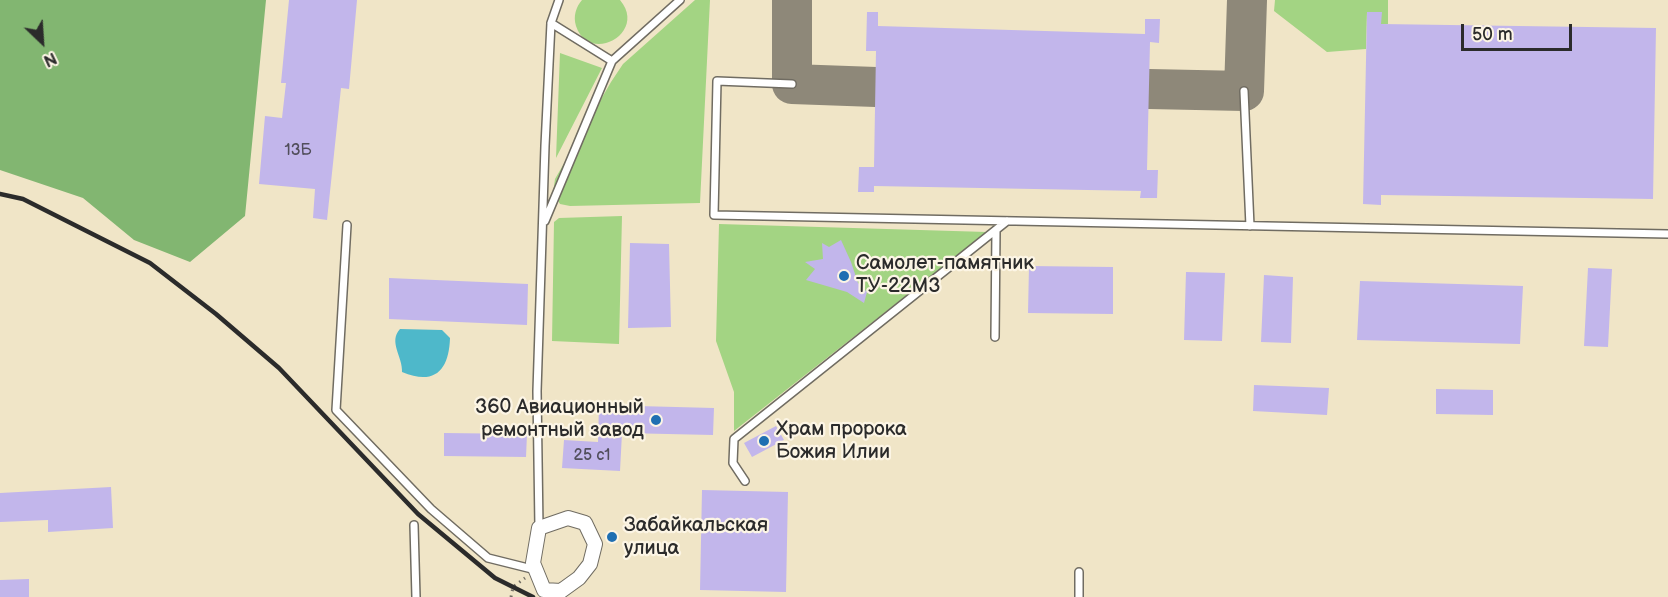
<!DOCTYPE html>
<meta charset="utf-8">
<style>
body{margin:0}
#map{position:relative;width:1668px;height:597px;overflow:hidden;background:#f0e5c7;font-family:"Balsamiq Sans",sans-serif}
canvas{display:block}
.north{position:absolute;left:12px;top:12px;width:60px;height:60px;-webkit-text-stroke:4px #fcf5e5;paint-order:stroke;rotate:155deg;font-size:16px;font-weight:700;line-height:24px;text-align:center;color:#2b2b2b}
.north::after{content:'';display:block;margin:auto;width:21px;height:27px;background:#2b2b2b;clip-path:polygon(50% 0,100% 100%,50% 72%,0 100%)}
.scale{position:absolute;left:1461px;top:24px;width:111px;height:27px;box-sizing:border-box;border:3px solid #2b2b2b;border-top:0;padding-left:8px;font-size:18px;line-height:21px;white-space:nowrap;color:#2b2b2b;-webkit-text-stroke:4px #fcf5e5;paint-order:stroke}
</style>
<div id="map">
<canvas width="1668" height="597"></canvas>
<div class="north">N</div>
<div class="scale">50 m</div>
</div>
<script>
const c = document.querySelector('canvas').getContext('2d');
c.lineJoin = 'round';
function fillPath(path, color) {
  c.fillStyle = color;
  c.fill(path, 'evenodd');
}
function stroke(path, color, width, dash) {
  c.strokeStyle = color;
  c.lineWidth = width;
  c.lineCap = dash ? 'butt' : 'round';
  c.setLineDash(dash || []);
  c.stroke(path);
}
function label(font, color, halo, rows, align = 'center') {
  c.font = font + ' "Balsamiq Sans",sans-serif';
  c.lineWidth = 4.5;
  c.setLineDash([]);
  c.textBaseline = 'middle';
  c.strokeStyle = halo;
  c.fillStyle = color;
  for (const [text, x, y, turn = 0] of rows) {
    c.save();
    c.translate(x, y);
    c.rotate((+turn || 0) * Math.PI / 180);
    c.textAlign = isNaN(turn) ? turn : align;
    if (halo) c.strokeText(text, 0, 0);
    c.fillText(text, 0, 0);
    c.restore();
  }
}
fillPath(new Path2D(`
 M 582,0 L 620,0 C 648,33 589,65 576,26 C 573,16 576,7 582,0 Z
 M 695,0 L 710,0 L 700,203 L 570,206 L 560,204 L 553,193 L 555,179 L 611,82 L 623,64 Z
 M 1275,0 L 1388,0 L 1388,24 L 1381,24 L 1381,12 L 1367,12 L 1366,49 L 1327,52 L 1274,11 Z
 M 560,53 L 602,68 L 556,158 Z
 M 622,216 L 619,344 L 552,341 L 554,222 L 559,218 Z
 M 719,224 L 987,232 L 734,431 L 734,392 L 716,341 Z`), '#a3d483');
fillPath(new Path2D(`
 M 0,0 L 266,0 L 245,216 L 190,262 L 134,240 L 83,198 L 0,170 Z`), '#82b671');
fillPath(new Path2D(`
 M 400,329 L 442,330 L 450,338 C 449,370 435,386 402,372 C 403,357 388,342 400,329 Z`), '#4eb8ca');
stroke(new Path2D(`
 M 792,0 L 792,84 L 876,87
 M 1149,89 L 1244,91 L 1247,0`), '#8e8879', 40);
fillPath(new Path2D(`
 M 289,0 L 357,0 L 349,89 L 341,88 L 327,220 L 313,218 L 315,189 L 259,184 L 265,116 L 282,118 L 286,83 L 281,83 Z
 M 867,12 L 878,12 L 878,26 L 1145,34 L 1145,19 L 1160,19 L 1159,43 L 1150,42 L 1147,170 L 1158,170 L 1157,198 L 1140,198 L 1141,191 L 874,186 L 874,192 L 858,192 L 859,167 L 874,167 L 876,51 L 866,51 Z
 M 1367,12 L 1382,12 L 1381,24 L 1656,28 L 1653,199 L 1381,195 L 1381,205 L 1363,204 Z
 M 841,240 L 851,262 L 858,283 L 867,292 L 864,303 L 847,292 L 806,280 L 815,269 L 805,262 L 823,259 L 822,243 L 829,247 Z
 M 630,243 L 669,244 L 671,327 L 628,328 Z
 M 1029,266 L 1113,267 L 1113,314 L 1028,313 Z
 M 1588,268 L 1612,269 L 1608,347 L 1584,346 Z
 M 1186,272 L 1225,273 L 1222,341 L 1184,340 Z
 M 1264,275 L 1293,277 L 1291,343 L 1261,342 Z
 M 389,278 L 528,284 L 527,325 L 389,319 Z
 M 1360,281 L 1523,286 L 1520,344 L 1357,340 Z
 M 1254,385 L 1329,388 L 1327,415 L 1253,411 Z
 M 1436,389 L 1493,390 L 1493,415 L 1436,414 Z
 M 599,405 L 714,408 L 713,435 L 622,433 L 620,471 L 562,468 L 564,440 L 598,442 Z
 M 776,426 L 784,440 L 752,457 L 744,443 Z
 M 444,433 L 527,434 L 526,457 L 444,456 Z
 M 111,487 L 113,528 L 48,532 L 48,520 L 0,522 L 0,493 Z
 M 702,490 L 788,492 L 786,592 L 700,590 Z
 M 29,579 L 29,597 L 0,597 L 0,580 Z`), '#c2b6eb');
const service = new Path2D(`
 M 551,23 L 612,61
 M 792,84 L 717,81 L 714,215 L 1668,234
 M 1244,91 L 1250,226
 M 545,221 L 612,61 L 680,0
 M 347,225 L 336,410 L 431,509 L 488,558 L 536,570
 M 995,337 L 996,230
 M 745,481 L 733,463 L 734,439 L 1007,221
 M 414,525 L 416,597
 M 539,528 L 537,391 L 545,146 L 551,23 L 559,0
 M 1079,597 L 1079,572`);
const minor = new Path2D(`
 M 568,518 L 585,523 L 595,544 L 590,564 L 579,578 L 561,591 L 544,590 L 533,563 L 539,528 Z`);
stroke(service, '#706c62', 10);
stroke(minor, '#706c62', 16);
stroke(new Path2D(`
 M 511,597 L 513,587 L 525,578`), '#706c62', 3, [1.5, 4.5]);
stroke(service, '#fff', 7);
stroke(minor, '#fff', 14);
stroke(new Path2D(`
 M 0,194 L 23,199 L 150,263 L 216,314 L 279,368 L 418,514 L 495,578 L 533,597`), '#2b2b2b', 4.5);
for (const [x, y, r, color] of [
 [844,276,6,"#1f6fb2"],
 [656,420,6,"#1f6fb2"],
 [764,441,6,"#1f6fb2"],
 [612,537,6,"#1f6fb2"]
]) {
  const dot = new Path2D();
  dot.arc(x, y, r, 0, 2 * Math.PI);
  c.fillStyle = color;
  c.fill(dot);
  stroke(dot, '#fcf5e5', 2);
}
label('16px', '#514e5b', null, [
 ["13Б",298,151],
 ["25 с1",592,456]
]);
label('20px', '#2b2b2b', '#fcf5e5', [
 ["Самолет-памятник",856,264],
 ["ТУ-22М3",856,287],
 ["360 Авиационный",644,408,"right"],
 ["ремонтный завод",644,431,"right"],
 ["Храм пророка",776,430],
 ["Божия Илии",776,453],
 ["Забайкальская",624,526],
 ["улица",624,549]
], 'left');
</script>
